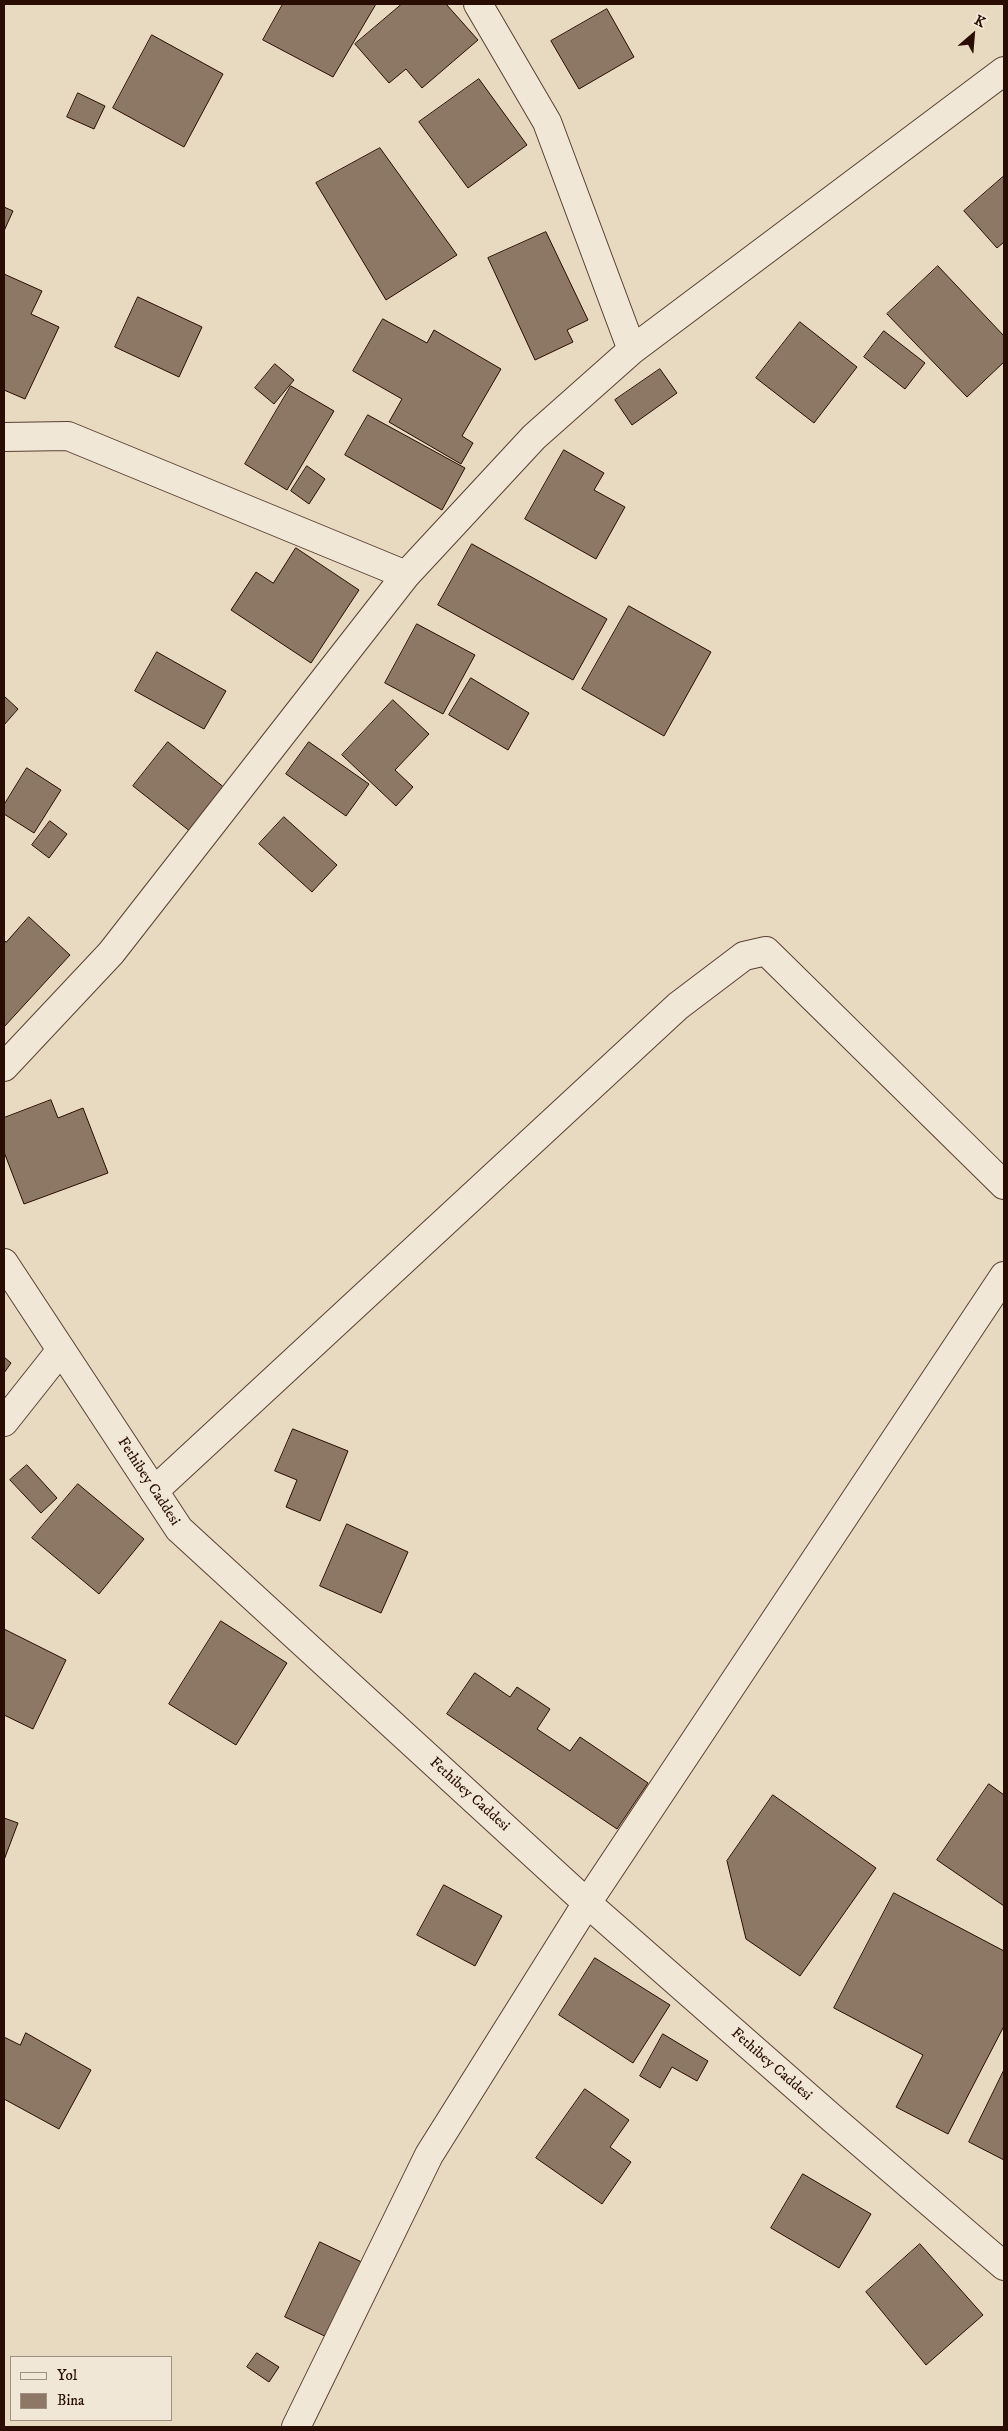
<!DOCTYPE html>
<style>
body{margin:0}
#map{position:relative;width:1008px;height:2431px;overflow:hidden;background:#e8dac0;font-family:"IM FELL DW Pica",serif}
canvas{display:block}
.frame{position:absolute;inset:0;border:5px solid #290d02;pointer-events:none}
.legend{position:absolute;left:10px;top:2356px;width:162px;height:65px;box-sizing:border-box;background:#f0e7d6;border:1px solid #a09081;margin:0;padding:6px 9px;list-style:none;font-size:15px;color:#290d02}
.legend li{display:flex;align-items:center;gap:10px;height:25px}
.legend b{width:25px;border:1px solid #a09081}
.north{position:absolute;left:948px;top:10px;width:50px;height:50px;-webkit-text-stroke:4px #f0e7d6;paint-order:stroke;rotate:27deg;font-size:14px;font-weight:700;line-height:20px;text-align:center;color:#290d02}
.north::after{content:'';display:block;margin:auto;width:18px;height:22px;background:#290d02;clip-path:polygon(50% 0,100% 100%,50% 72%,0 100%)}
</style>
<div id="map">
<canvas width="1008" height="2431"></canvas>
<div class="frame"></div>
<ul class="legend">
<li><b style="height:6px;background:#f0e7d6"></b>Yol</li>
<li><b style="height:14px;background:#8c7865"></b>Bina</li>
</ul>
<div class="north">K</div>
</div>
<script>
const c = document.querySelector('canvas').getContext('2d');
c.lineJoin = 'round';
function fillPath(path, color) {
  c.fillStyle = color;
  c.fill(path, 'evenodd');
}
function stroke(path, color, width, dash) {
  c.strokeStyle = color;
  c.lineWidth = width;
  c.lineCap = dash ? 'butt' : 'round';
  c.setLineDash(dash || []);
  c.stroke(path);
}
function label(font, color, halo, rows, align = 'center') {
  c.font = font + ' "IM FELL DW Pica",serif';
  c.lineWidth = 4.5;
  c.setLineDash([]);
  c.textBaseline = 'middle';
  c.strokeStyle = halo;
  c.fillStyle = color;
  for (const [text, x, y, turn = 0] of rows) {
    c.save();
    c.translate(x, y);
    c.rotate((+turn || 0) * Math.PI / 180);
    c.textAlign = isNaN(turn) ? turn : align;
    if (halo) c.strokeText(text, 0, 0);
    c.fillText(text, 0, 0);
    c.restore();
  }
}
const building = new Path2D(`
 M 283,4 L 376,4 L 333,77 L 263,40 Z
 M 402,4 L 446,4 L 478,40 L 422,88 L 406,69 L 389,83 L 355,44 Z
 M 607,9 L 634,57 L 579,89 L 551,41 Z
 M 152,35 L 223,74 L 184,147 L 113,108 Z
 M 479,79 L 527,145 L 468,188 L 419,122 Z
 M 78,93 L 105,106 L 94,129 L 67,117 Z
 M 380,148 L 457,255 L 386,300 L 316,183 Z
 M 1004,176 L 1004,242 L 997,248 L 964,211 Z
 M 4,207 L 13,211 L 4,231 Z
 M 546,232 L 588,320 L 567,330 L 573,342 L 535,360 L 488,258 Z
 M 938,266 L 1004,336 L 1004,362 L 967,397 L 887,314 Z
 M 4,274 L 42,291 L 31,314 L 59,327 L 25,399 L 4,390 Z
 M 138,297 L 202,327 L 179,377 L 115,347 Z
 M 383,319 L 427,343 L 434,330 L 501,369 L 462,436 L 473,443 L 461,464 L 389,422 L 402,399 L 353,371 Z
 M 800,322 L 857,367 L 814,423 L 756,378 Z
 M 884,331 L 925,363 L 905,389 L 864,357 Z
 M 275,364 L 294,380 L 274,404 L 255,388 Z
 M 660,369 L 677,393 L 632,425 L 615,400 Z
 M 291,386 L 334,411 L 287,490 L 245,464 Z
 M 368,415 L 465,468 L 442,510 L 345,455 Z
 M 564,450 L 604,473 L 594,490 L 625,507 L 596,559 L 525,519 Z
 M 307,466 L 325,479 L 309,504 L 291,491 Z
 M 472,544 L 607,619 L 573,680 L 438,605 Z
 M 296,548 L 359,590 L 311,663 L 231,610 L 256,572 L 273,583 Z
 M 629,606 L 711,652 L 664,736 L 582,689 Z
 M 417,624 L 475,655 L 443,714 L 385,683 Z
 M 157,652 L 226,691 L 204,729 L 135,691 Z
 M 471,678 L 529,713 L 508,750 L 449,715 Z
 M 4,696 L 18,709 L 4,725 Z
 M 393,700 L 429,734 L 395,770 L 413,787 L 396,806 L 342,755 Z
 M 168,742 L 226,789 L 191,832 L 133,786 Z
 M 309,742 L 369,784 L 346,816 L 286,774 Z
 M 27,768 L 61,790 L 34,833 L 4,814 L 4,805 Z
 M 284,817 L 337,865 L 312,892 L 259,844 Z
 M 50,821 L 67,834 L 49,858 L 32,845 Z
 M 29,917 L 70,955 L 4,1027 L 4,940 L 6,942 Z
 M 51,1100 L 58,1118 L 83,1108 L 108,1173 L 24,1204 L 4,1152 L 4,1118 Z
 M 4,1357 L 11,1363 L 4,1373 Z
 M 293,1429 L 348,1451 L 320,1521 L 286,1507 L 297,1480 L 275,1471 Z
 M 27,1465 L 57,1498 L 41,1513 L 10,1480 Z
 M 78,1484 L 144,1539 L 99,1594 L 32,1538 Z
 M 347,1524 L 408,1552 L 381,1613 L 320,1586 Z
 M 221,1621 L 287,1663 L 236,1745 L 169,1704 Z
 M 4,1629 L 66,1660 L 33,1729 L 4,1715 Z
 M 475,1673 L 510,1697 L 517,1687 L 550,1709 L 537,1729 L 570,1751 L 580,1737 L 648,1783 L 617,1829 L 447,1714 Z
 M 989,1784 L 1004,1795 L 1004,1906 L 937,1860 Z
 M 773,1795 L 876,1868 L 800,1976 L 746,1939 L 727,1861 Z
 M 4,1818 L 18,1823 L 4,1860 Z
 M 444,1885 L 502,1916 L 475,1966 L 417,1935 Z
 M 894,1893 L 1004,1951 L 1004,2026 L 948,2134 L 896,2107 L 923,2055 L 834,2008 Z
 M 595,1958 L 670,2005 L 633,2063 L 559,2015 Z
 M 26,2033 L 91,2070 L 59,2129 L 4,2099 L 4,2037 L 20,2045 Z
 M 663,2034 L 708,2061 L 697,2081 L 672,2067 L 660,2088 L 640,2076 Z
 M 1004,2070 L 1004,2160 L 969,2142 Z
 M 585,2089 L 629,2120 L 610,2147 L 631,2162 L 602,2204 L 536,2158 Z
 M 803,2174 L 871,2214 L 839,2268 L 771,2228 Z
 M 320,2242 L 370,2266 L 335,2341 L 285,2317 Z
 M 920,2244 L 983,2315 L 926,2365 L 866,2292 Z
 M 257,2353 L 279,2367 L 269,2382 L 247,2367 Z`);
fillPath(building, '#8c7865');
stroke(building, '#290d02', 1);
const minor = new Path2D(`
 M 478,4 L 547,122 L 632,350
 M 4,437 L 68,436 L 406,575
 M 4,1067 L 111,953 L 406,575 L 534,437 L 632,350 L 1004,71
 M 4,1422 L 61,1350
 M 154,1491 L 678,1006 L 744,956 L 766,951 L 1004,1185
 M 296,2427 L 429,2155 L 587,1903`);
const tertiary = new Path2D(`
 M 4,1263 L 179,1529 L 587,1903 L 833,2119 L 1004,2266
 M 587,1903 L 1004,1276`);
stroke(minor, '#594032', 30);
stroke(tertiary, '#594032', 30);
stroke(minor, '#f0e7d6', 28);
stroke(tertiary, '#f0e7d6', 28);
label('15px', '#290d02', '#f0e7d6', [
 ["Fethibey Caddesi",148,1482,57],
 ["Fethibey Caddesi",469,1795,42],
 ["Fethibey Caddesi",771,2065,41]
]);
</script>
